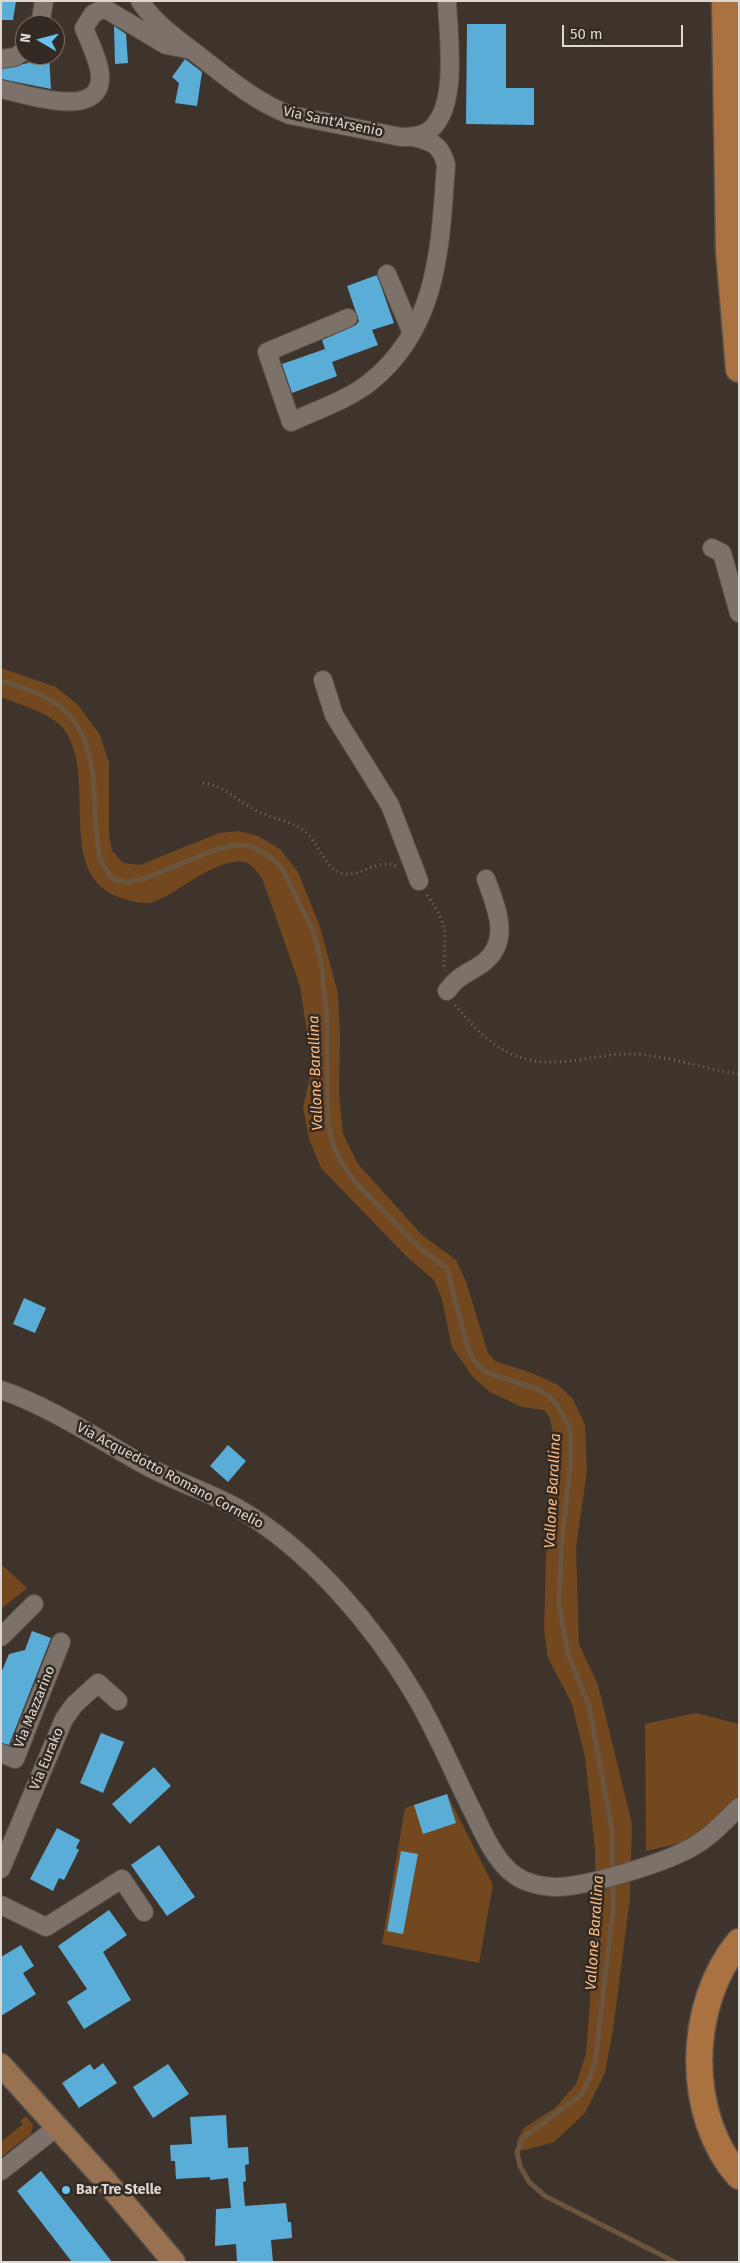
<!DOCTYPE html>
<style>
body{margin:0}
#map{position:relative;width:740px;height:2263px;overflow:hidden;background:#3e342c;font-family:"Fira Sans",sans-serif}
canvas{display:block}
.frame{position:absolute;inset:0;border:2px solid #ddd7d2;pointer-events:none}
.north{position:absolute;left:15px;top:15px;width:50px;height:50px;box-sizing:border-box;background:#332a23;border:1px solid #776f69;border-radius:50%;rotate:278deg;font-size:14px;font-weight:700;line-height:20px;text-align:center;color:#ddd7d2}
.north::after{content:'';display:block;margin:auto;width:18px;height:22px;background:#69c3f1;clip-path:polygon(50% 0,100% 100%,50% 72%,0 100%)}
.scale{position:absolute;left:562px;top:25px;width:121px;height:22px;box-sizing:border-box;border:2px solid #ddd7d2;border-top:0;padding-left:6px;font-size:15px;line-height:18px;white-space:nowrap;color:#ddd7d2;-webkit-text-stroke:4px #332a23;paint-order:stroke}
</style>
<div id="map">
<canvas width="740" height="2263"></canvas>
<div class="frame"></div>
<div class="north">N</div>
<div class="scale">50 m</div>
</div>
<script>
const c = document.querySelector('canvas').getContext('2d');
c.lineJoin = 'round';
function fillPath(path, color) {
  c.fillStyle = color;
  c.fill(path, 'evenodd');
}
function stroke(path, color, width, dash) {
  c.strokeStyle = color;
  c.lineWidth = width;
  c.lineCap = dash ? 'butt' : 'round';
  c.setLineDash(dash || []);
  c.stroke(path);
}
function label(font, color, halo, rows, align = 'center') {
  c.font = font + ' "Fira Sans",sans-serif';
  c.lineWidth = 5;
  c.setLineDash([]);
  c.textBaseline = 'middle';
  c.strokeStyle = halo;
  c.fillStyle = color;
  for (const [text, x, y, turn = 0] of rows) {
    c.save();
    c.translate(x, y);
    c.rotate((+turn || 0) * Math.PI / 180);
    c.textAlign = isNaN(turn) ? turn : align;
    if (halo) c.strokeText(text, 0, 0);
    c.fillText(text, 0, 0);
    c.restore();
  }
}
fillPath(new Path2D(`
 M 1,668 L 56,687 L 78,705 L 100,735 L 109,763 L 109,834 L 112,851 L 123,863 L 140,865 L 219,833 L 238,831 L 258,836 L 280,849 L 298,872 L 320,927 L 338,993 L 340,1037 L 339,1092 L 343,1134 L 358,1164 L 422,1235 L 456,1260 L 466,1282 L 488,1353 L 495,1361 L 532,1373 L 558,1385 L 573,1399 L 585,1425 L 587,1471 L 576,1547 L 579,1644 L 598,1685 L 632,1824 L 630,1898 L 613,2030 L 605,2073 L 585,2113 L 554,2142 L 517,2152 L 517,2141 L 524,2128 L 555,2108 L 576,2084 L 586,2054 L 596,1919 L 595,1849 L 585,1757 L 572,1704 L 548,1658 L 544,1631 L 547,1520 L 553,1434 L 550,1418 L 544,1410 L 522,1407 L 490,1392 L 473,1377 L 452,1347 L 442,1299 L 434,1280 L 407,1257 L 321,1168 L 309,1139 L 303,1107 L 310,1077 L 309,1045 L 300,986 L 262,878 C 259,875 256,869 252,866 C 228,847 177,895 153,902 C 141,905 127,900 116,896 C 54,870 100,772 62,727 C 50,713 18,704 1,697 Z
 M 1,1564 L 27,1588 L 1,1609 Z
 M 696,1713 L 739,1724 L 739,1800 L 693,1840 L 646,1851 L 645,1724 Z
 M 447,1794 L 493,1885 L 479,1963 L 382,1944 L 405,1808 Z
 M 26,2116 L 33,2125 L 31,2134 L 1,2157 L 1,2142 L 23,2124 L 20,2121 Z`), '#74481f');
stroke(new Path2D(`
 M 1,681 C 14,685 28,689 41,695 C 97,721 93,777 96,828 C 98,851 98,863 114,880 L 129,882 L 146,878 L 217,849 L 237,845 L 254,847 L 269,856 L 282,868 L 314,933 L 321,962 L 327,1020 L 328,1122 L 333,1145 L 343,1165 L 357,1184 L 420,1248 L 447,1269 L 468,1349 L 474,1361 L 485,1372 L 537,1389 L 549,1396 L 558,1407 L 570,1428 L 570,1468 L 561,1549 L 559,1604 L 568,1654 L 589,1706 L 612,1829 L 613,1909 L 595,2064 L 583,2093 L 523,2138 L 517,2152 L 520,2166 L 529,2182 L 545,2196 L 675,2262`), '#6a553f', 5);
fillPath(new Path2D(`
 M 1,1 L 16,1 L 13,20 L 1,20 Z
 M 467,24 L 506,24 L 506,88 L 534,88 L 534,125 L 466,124 Z
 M 114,26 L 126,34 L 128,63 L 115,64 Z
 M 36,55 L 49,55 L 51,89 L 1,79 L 1,69 L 37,61 Z
 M 185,59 L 202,72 L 197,106 L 175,103 L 179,83 L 172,77 Z
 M 377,275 L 394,323 L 372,330 L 378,345 L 332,362 L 337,376 L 292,393 L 282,364 L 325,349 L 322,340 L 356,325 L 359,321 L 347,286 Z
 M 24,1298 L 46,1308 L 35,1333 L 13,1324 Z
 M 228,1445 L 246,1461 L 228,1482 L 210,1466 Z
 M 32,1631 L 51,1638 L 9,1745 L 1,1743 L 1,1673 L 9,1654 L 25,1650 Z
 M 101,1733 L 124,1742 L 103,1793 L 80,1783 Z
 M 154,1767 L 171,1786 L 130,1824 L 112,1804 Z
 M 447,1794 L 456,1823 L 423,1834 L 414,1805 Z
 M 57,1828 L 80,1840 L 76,1848 L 79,1850 L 64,1880 L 59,1878 L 53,1891 L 30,1879 Z
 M 159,1845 L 195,1897 L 167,1916 L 131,1865 Z
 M 401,1851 L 418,1854 L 403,1934 L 387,1931 Z
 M 109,1910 L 127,1935 L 103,1952 L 131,2000 L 84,2029 L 67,2002 L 87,1989 L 58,1946 Z
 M 21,1945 L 34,1966 L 23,1973 L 36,1994 L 1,2016 L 1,1957 Z
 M 103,2063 L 117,2083 L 79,2108 L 62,2083 L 90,2064 L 94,2070 Z
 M 168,2064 L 189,2094 L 153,2118 L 133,2087 Z
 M 226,2115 L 228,2148 L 248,2147 L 249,2164 L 245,2165 L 246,2181 L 243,2182 L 245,2206 L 286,2203 L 288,2222 L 291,2222 L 292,2238 L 271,2240 L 273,2262 L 237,2262 L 236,2244 L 215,2246 L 216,2209 L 231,2208 L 228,2178 L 210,2180 L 210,2177 L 176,2179 L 175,2161 L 171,2161 L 170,2145 L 192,2144 L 190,2117 Z
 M 41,2171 L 112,2262 L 72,2262 L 17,2191 Z`), '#5aadd7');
const minor = new Path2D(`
 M 140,1 C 156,25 180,41 202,58 C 230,80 256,102 290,115 L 401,137 C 409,137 419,137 427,132 C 460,111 448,35 447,1
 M 40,25 L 44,1
 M 1,59 L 15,57 L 25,50
 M 1,89 C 25,94 102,121 100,76 C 100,63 89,41 84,28 L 93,14 L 104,8 L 166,45 L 187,49
 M 387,274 L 412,333
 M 348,318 L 267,352 L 291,422 C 317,410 347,400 369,383 C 439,328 440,246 446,165 C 441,145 433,142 414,137
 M 712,548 L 722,553 L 739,613
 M 323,680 L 334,715 L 390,805 L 419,881
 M 447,991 C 458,975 468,974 483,963 C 512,941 496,907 486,879
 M 1,1390 C 47,1405 98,1439 141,1463 C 172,1481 208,1491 239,1509 C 309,1549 375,1627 416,1697 C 437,1733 454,1774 473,1812 C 484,1834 495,1862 516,1876 C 526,1883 542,1886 553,1887 C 584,1888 668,1862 694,1846 C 711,1836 725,1821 739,1807
 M 1,1637 L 34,1604
 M 1,1753 L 15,1759 L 61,1642
 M 1,1869 L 64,1719 L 74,1705 L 98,1683 L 118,1701
 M 1,1905 L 46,1927 L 122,1879 L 144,1912
 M 1,2171 L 57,2127`);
const major = new Path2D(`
 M 1,2065 L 104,2179 L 174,2262`);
const highway = new Path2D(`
 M 725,1 L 729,251 L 739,369
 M 739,1942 C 687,2005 685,2115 739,2176`);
stroke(minor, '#595049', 20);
stroke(major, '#595049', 25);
stroke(highway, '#595049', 29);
stroke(new Path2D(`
 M 203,783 C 224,785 238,802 257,811 C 271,819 290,820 303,830 C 318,840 323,867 341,873 C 360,879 376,858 396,866
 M 427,895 C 451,929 444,933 444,971
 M 455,1005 C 484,1039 508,1064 557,1062 C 583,1061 607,1053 633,1054 C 669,1056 704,1069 739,1074`), '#766d66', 3, [1, 4]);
stroke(minor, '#7d7269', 18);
stroke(major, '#987250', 22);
stroke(highway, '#aa7240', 26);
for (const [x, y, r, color] of [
 [66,2190,5,"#69c3f1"]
]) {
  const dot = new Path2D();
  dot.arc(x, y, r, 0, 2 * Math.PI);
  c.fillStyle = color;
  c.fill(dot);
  stroke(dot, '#332a23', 2);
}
label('14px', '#ddd7d2', '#332a23', [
 ["Via Sant'Arsenio",333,122,12],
 ["Via Acquedotto Romano Cornelio",170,1476,28],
 ["Via Mazzarino",35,1707,-68],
 ["Via Eurako",47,1759,-67]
]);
label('bold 14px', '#ddd7d2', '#332a23', [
 ["Bar Tre Stelle",76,2190]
], 'left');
label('italic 15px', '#fdbb82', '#332a23', [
 ["Vallone Barallina",316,1073,-92],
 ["Vallone Barallina",553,1491,-87],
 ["Vallone Barallina",595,1933,-86]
]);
</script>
